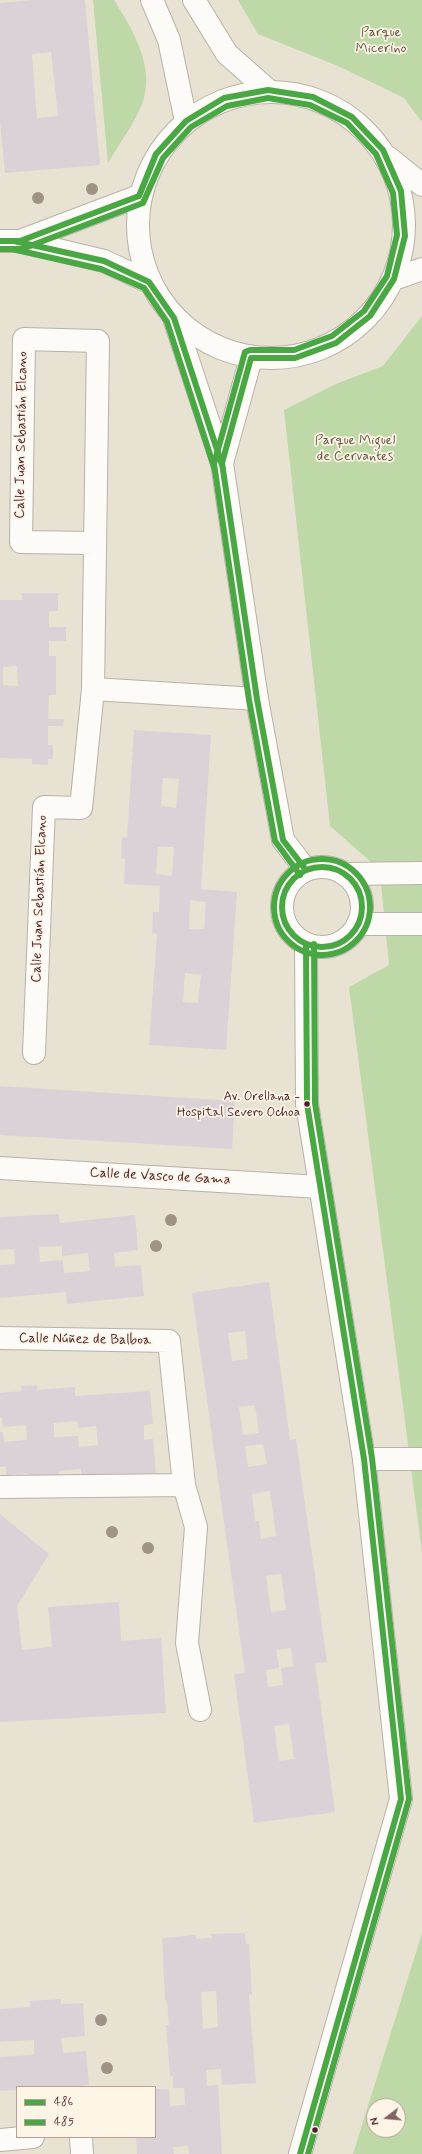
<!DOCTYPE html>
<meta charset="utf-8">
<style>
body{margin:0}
#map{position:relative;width:422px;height:2154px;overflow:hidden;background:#e8e2d2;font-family:Mynerve,sans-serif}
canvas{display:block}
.legend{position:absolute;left:16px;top:2086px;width:140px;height:52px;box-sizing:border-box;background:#fcf5e5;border:1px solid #b59f9b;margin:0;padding:5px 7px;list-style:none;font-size:12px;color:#4a1f2b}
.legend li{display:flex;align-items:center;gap:8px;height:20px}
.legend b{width:20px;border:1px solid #b59f9b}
.north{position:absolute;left:366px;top:2098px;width:40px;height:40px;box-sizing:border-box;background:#fcf5e5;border:1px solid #b59f9b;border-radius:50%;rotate:254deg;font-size:11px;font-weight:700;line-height:16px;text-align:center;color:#4a1f2b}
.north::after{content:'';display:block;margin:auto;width:14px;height:18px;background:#816365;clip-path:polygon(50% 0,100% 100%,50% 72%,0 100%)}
</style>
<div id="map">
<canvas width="422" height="2154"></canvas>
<ul class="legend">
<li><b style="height:5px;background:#4aa844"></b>486</li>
<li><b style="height:5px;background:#4aa844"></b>485</li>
</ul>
<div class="north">N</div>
</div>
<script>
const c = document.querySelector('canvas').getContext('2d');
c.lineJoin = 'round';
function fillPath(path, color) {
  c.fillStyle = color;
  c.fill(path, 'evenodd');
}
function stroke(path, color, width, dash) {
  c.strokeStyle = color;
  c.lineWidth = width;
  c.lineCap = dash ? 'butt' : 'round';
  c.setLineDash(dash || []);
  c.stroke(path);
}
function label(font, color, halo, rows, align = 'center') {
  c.font = font + ' Mynerve,sans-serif';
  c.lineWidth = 3.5;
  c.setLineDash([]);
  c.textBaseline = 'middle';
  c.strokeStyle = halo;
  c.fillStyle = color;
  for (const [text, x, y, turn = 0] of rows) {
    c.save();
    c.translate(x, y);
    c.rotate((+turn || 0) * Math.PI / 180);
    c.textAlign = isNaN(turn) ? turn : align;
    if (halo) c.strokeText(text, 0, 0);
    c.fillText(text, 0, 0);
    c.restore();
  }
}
fillPath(new Path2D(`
 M 93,0 L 114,0 C 132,29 153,62 144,98 C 137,121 120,142 108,163 Z
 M 238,0 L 422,0 L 422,122 L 404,98 L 338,66 L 258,34 Z
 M 422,316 L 422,1553 L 349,987 L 389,965 L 380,873 L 379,869 L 330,826 L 284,410 L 336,384 L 383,366 Z
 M 422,1933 L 422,2154 L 353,2154 ZM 374,2106 L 398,2106 L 398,2130 L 374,2130 Z`), '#bed9a7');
fillPath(new Path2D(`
 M 32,0 L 85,0 L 100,165 L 5,173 L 0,122 L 0,3 ZM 51,52 L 58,116 L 37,118 L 32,54 Z
 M 22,593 L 58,593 L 58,611 L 49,611 L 49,627 L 66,627 L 66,641 L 49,641 L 49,656 L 56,656 L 56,695 L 49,695 L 48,719 L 64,719 L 63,726 L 48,726 L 48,745 L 53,745 L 53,759 L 48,759 L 48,765 L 32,764 L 32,759 L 0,758 L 0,600 L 22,600 ZM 17,666 L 18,686 L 3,685 L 3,667 Z
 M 134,730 L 211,735 L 201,889 L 237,892 L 226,1050 L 149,1045 L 157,934 L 152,933 L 153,912 L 159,912 L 160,886 L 124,884 L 125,859 L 121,858 L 122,837 L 127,838 ZM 163,778 L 179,779 L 176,808 L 161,806 ZM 158,847 L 174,847 L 172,876 L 156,874 ZM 190,900 L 206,902 L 204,929 L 189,929 ZM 185,973 L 201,975 L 198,1003 L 183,1002 Z
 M 0,1086 L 235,1101 L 232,1149 L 0,1135 Z
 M 59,1214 L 60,1223 L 135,1215 L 138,1250 L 114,1253 L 115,1267 L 141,1265 L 144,1296 L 67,1304 L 66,1292 L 0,1298 L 0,1265 L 15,1264 L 14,1249 L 0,1250 L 0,1217 ZM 62,1246 L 62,1256 L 88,1253 L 90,1271 L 64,1273 L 63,1260 L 40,1262 L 39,1247 Z
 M 269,1282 L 290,1440 L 296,1439 L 327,1662 L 315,1663 L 335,1812 L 254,1823 L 234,1674 L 245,1673 L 192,1293 ZM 245,1331 L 248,1359 L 232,1361 L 228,1333 ZM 255,1405 L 259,1433 L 243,1435 L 239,1407 ZM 263,1444 L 267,1464 L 248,1467 L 245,1446 ZM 270,1491 L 276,1536 L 261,1539 L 259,1521 L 255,1521 L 252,1494 ZM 281,1574 L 286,1610 L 271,1612 L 266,1576 ZM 291,1648 L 293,1666 L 281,1668 L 283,1685 L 268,1687 L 266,1670 L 279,1668 L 276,1650 ZM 289,1724 L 294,1759 L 279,1761 L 274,1726 Z
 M 37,1385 L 37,1390 L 75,1387 L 75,1396 L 150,1391 L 153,1424 L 144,1425 L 144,1440 L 153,1439 L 156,1473 L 81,1479 L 81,1469 L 59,1471 L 59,1476 L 29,1478 L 28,1473 L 6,1475 L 6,1466 L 0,1467 L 0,1432 L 3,1432 L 4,1442 L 27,1440 L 26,1425 L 3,1427 L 2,1418 L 0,1418 L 0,1393 L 22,1391 L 21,1386 ZM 77,1421 L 78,1428 L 96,1426 L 98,1445 L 79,1447 L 78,1436 L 54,1437 L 54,1423 Z
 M 0,1514 L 49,1554 L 17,1606 L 22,1650 L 52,1647 L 48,1607 L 119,1602 L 121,1641 L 161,1638 L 166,1713 L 0,1722 Z
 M 245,1933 L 246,1944 L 249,1944 L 252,1995 L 249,1995 L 256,2083 L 222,2085 L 221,2069 L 206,2070 L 207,2086 L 218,2085 L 222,2154 L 189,2154 L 188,2146 L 173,2147 L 174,2154 L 137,2154 L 136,2137 L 155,2137 L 155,2089 L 169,2089 L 170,2106 L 185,2105 L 184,2088 L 173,2088 L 173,2076 L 170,2076 L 166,2025 L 169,2025 L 167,2001 L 165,2000 L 162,1938 L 196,1935 L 196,1939 L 212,1938 L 211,1934 ZM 216,1991 L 218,2027 L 203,2029 L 201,1992 Z
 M 61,1999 L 61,2004 L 83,2003 L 85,2036 L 61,2038 L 63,2053 L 86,2051 L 89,2085 L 67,2087 L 17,2087 L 17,2090 L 0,2091 L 0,2057 L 34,2055 L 34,2040 L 0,2042 L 0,2009 L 30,2007 L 30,2001 Z`), '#dad2d7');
const minor = new Path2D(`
 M 93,689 L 98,341 L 24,339 L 21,542 L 95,543
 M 344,874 L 422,873
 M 358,924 L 422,924
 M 34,1053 L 44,807 L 81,808 L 93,689 L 257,699
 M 0,1168 L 320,1187
 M 0,1338 L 169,1341 L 184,1485 L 196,1527 L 187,1643 L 200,1710
 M 364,1459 L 422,1459
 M 0,1487 L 184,1485
 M 81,2137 L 82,2154
 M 0,2140 L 33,2137`);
const major = new Path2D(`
 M 152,0 L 169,40 L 186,121
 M 194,0 L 227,54 L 268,90
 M 174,318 L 222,463 L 257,699 L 283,840 L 306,870
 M 222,463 L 251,358
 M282 907a40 40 0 1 1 80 0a40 40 0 1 1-80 0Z
 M 300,2154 L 401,1799 L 364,1459 L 307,1104 L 306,944`);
const highway = new Path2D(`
 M138 225a133 133 0 1 1 266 0a133 133 0 1 1-266 0Z
 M 389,158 L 422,185
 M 0,241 L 20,241 L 104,261 L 149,282
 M 20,241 L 139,196
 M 394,279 L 422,269`);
stroke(minor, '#b9b1a8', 24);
stroke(major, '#b9b1a8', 24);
stroke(highway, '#b9b1a8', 24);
stroke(minor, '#fcfbf8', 22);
stroke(major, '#fcfbf8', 22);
stroke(highway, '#fcfbf8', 22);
stroke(new Path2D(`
 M 0,241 L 20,241 L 139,196 L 156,154 L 186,121 L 224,98 L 268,90 L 313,97 L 352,117 L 383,150 L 401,191 L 405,236 L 394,279 L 370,316 L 336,343 L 295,358 L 251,358 L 222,463 L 257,699 L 283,840 L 306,870
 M 14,241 L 104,261 L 149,282 L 174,318 L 223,468
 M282 907a40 40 0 1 1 80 0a40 40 0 1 1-80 0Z
 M 300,2154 L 401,1799 L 364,1459 L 307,1104 L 306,944`), '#4aa844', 6);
stroke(new Path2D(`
 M 0,249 L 22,249 L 143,203 L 163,158 L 191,127 L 227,106 L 268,98 L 310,105 L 347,123 L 376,154 L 393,193 L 397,235 L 387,276 L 364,311 L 332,336 L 294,350 L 250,350 L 245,352 L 214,464 L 249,700 L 275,841 L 300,875
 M 12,249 L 101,269 L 144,288 L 167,322 L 215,470
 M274 907a48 48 0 1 1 96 0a48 48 0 1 1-96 0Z
 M 308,2154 L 409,1799 L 372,1458 L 315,1103 L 314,944`), '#4aa844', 6);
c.fillStyle = '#9f9484';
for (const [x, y] of [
 [92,189],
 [38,198],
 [171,1220],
 [156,1246],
 [112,1532],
 [148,1548],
 [101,2020],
 [107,2068]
]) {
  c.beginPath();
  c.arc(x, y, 6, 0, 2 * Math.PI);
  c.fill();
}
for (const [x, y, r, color] of [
 [307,1104,3.5,"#4a1f2b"],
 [315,2130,3.5,"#4a1f2b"]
]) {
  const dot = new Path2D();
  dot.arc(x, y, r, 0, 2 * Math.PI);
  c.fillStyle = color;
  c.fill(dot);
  stroke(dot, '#fcf5e5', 1.5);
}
label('13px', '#4a1f2b', '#fcf5e5', [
 ["Av. Orellana -",300,1097],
 ["Hospital Severo Ochoa",300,1113]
], 'right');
label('14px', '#635545', '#fcf5e5', [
 ["Parque",381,33],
 ["Micerino",381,49],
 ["Parque Miguel",355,441],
 ["de Cervantes",355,457]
]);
label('14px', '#4a1f2b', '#fcf5e5', [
 ["Calle Juan Sebastián Elcano",22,435,-89],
 ["Calle Juan Sebastián Elcano",40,899,-88],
 ["Calle de Vasco de Gama",160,1177,3],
 ["Calle Núñez de Balboa",85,1340,1]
]);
</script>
